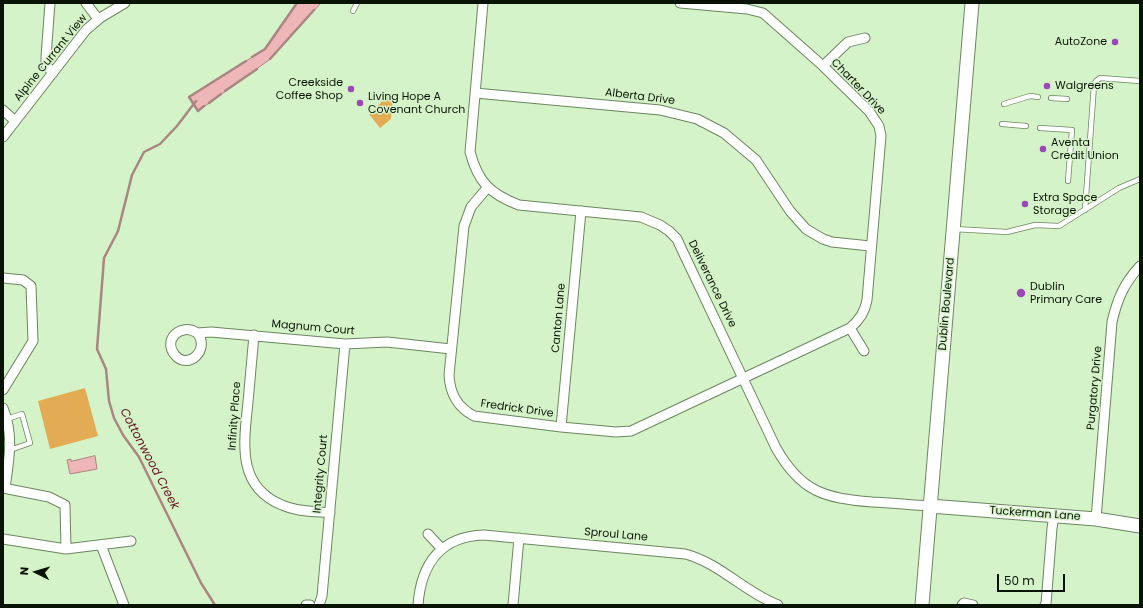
<!DOCTYPE html>
<style>
body{margin:0}
#map{position:relative;width:1143px;height:608px;overflow:hidden;background:#d5f3c8;font-family:Poppins,sans-serif}
canvas{display:block}
.frame{position:absolute;inset:0;border:4px solid #091305;pointer-events:none}
.north{position:absolute;left:16px;top:552px;width:40px;height:40px;-webkit-text-stroke:3px #d5f3c8;paint-order:stroke;rotate:275deg;font-size:11px;font-weight:700;line-height:16px;text-align:center;color:#091305}
.north::after{content:'';display:block;margin:auto;width:14px;height:18px;background:#091305;clip-path:polygon(50% 0,100% 100%,50% 72%,0 100%)}
.scale{position:absolute;left:997px;top:574px;width:68px;height:18px;box-sizing:border-box;border:2px solid #091305;border-top:0;padding-left:5px;font-size:12px;line-height:14px;white-space:nowrap;color:#091305;-webkit-text-stroke:3px #d5f3c8;paint-order:stroke}
</style>
<div id="map">
<canvas width="1143" height="608"></canvas>
<div class="frame"></div>
<div class="north">N</div>
<div class="scale">50 m</div>
</div>
<script>
const c = document.querySelector('canvas').getContext('2d');
c.lineJoin = 'round';
function fillPath(path, color) {
  c.fillStyle = color;
  c.fill(path, 'evenodd');
}
function stroke(path, color, width, dash) {
  c.strokeStyle = color;
  c.lineWidth = width;
  c.lineCap = dash ? 'butt' : 'round';
  c.setLineDash(dash || []);
  c.stroke(path);
}
function label(font, color, halo, rows, align = 'center') {
  c.font = font + ' Poppins,sans-serif';
  c.lineWidth = 3;
  c.setLineDash([]);
  c.textBaseline = 'middle';
  c.strokeStyle = halo;
  c.fillStyle = color;
  for (const [text, x, y, turn = 0] of rows) {
    c.save();
    c.translate(x, y);
    c.rotate((+turn || 0) * Math.PI / 180);
    c.textAlign = isNaN(turn) ? turn : align;
    if (halo) c.strokeText(text, 0, 0);
    c.fillText(text, 0, 0);
    c.restore();
  }
}
fillPath(new Path2D(`
 M 391,93 L 393,96 L 391,119 L 380,128 L 369,114 Z
 M 85,388 L 98,436 L 50,449 L 38,401 Z`), '#e3ab53');
const water = new Path2D(`
 M 297,3 L 321,3 L 269,60 L 198,111 L 189,97 L 265,49 Z
 M 95,456 L 97,469 L 70,474 L 67,460 L 71,459 L 71,461 Z`);
fillPath(water, '#efb6b8');
stroke(water, '#aa8582', 1);
stroke(new Path2D(`
 M 252,57 L 265,49 L 297,3
 M 270,59 L 314,10
 M 225,91 L 257,69
 M 196,101 L 177,126 L 160,144 L 144,152 L 132,175 L 118,231 L 104,258 L 97,349 L 106,369 L 109,401 L 114,418 L 123,435 L 139,457 L 201,583 L 215,605
 M 209,103 L 221,94
 M 204,106 L 198,111 L 189,97 L 246,61`), '#aa8582', 2.5);
const lane = new Path2D(`
 M 353,11 L 357,3
 M 1051,98 L 1067,99
 M 1004,104 L 1030,96 L 1038,97
 M 1002,124 L 1026,126
 M 1040,128 L 1072,130 L 1068,181
 M 1085,210 L 1094,85 L 1096,81 L 1100,78 L 1140,81
 M 954,229 L 1007,232 L 1035,225 L 1059,226 L 1119,188 L 1140,179
 M 7,419 L 22,414 L 30,443 L 10,450`);
const street = new Path2D(`
 M 50,3 L 46,57 L 46,65 L 53,73
 M 86,3 L 98,19
 M 483,3 L 470,152 C 478,182 490,194 519,205 L 641,217 L 660,225 L 669,231 L 677,239 L 682,250 L 776,448 C 801,492 824,498 872,502 C 892,503 911,505 930,506
 M 823,66 L 848,42 L 865,38
 M 475,93 L 660,110 L 697,119 L 724,133 L 756,160 L 790,211 L 806,229 L 823,239 L 832,242 L 870,246
 M 3,110 L 15,121
 M 3,137 L 86,30 L 100,18 L 125,3
 M 488,187 L 471,207 L 464,226 L 449,375 C 450,394 457,407 474,416 L 561,427 L 616,432 L 631,431 L 850,328 C 860,320 865,312 867,300 L 881,136 L 879,126 L 869,111 L 823,66 L 763,13 L 747,9 L 680,3
 M 3,278 L 23,280 L 31,286 L 33,341 L 3,390
 M 850,328 L 864,351
 M 197,333 C 181,322 162,340 175,355 C 188,371 211,349 197,333 L 211,332 L 345,344 L 387,342 L 451,349
 M 254,335 C 252,358 250,380 248,402 C 244,442 236,486 282,505 C 297,512 314,511 330,513
 M 3,408 C 14,435 9,460 5,488
 M 561,427 L 581,211
 M 3,488 L 49,497 L 65,505 L 66,549
 M 1096,519 L 1112,322 C 1117,300 1124,283 1140,266
 M 428,534 L 442,549
 M 3,539 L 66,549 L 131,541
 M 101,545 L 124,605
 M 306,605 L 310,605
 M 319,605 L 322,596 L 345,344
 M 418,605 C 421,564 441,536 484,535 L 685,554 C 720,563 744,592 778,605
 M 513,605 L 519,538
 M 962,605 L 964,603 L 973,605
 M 1045,605 L 1046,604 L 1052,528 L 1054,516`);
const secondary = new Path2D(`
 M 930,506 L 1096,519 L 1140,526
 M 922,605 L 972,3`);
stroke(lane, '#6b865f', 6);
stroke(street, '#6b865f', 11);
stroke(secondary, '#6b865f', 15);
stroke(lane, '#fff', 4.5);
stroke(street, '#fff', 9);
stroke(secondary, '#fff', 13);
for (const [x, y, r, color] of [
 [1115,42,4,"#9a48b8"],
 [1047,86,4,"#9a48b8"],
 [351,89,4,"#9a48b8"],
 [360,103,4,"#9a48b8"],
 [1043,149,4,"#9a48b8"],
 [1025,204,4,"#9a48b8"],
 [1021,293,5,"#9a48b8"]
]) {
  const dot = new Path2D();
  dot.arc(x, y, r, 0, 2 * Math.PI);
  c.fillStyle = color;
  c.fill(dot);
  stroke(dot, '#d5f3c8', 1.5);
}
label('11px', '#091305', '#d5f3c8', [
 ["AutoZone",1107,42,"right"],
 ["Creekside",343,83,"right"],
 ["Coffee Shop",343,96,"right"],
 ["Walgreens",1055,86],
 ["Living Hope A",368,97],
 ["Covenant Church",368,110],
 ["Aventa",1051,143],
 ["Credit Union",1051,156],
 ["Extra Space",1033,198],
 ["Storage",1033,211],
 ["Dublin",1030,287],
 ["Primary Care",1030,300]
], 'left');
label('11px', '#091305', '#d5f3c8', [
 ["Alpine Currant View",51,58,-51],
 ["Charter Drive",858,87,46],
 ["Alberta Drive",640,97,7],
 ["Deliverance Drive",712,284,64],
 ["Dublin Boulevard",947,304,-85],
 ["Canton Lane",559,318,-85],
 ["Magnum Court",313,328,5],
 ["Purgatory Drive",1095,388,-85],
 ["Fredrick Drive",517,409,8],
 ["Infinity Place",235,416,-86],
 ["Integrity Court",321,474,-85],
 ["Tuckerman Lane",1035,514,4],
 ["Sproul Lane",616,535,5]
]);
label('italic 12px', '#661021', '#d5f3c8', [
 ["Cottonwood Creek",149,459,62]
]);
</script>
